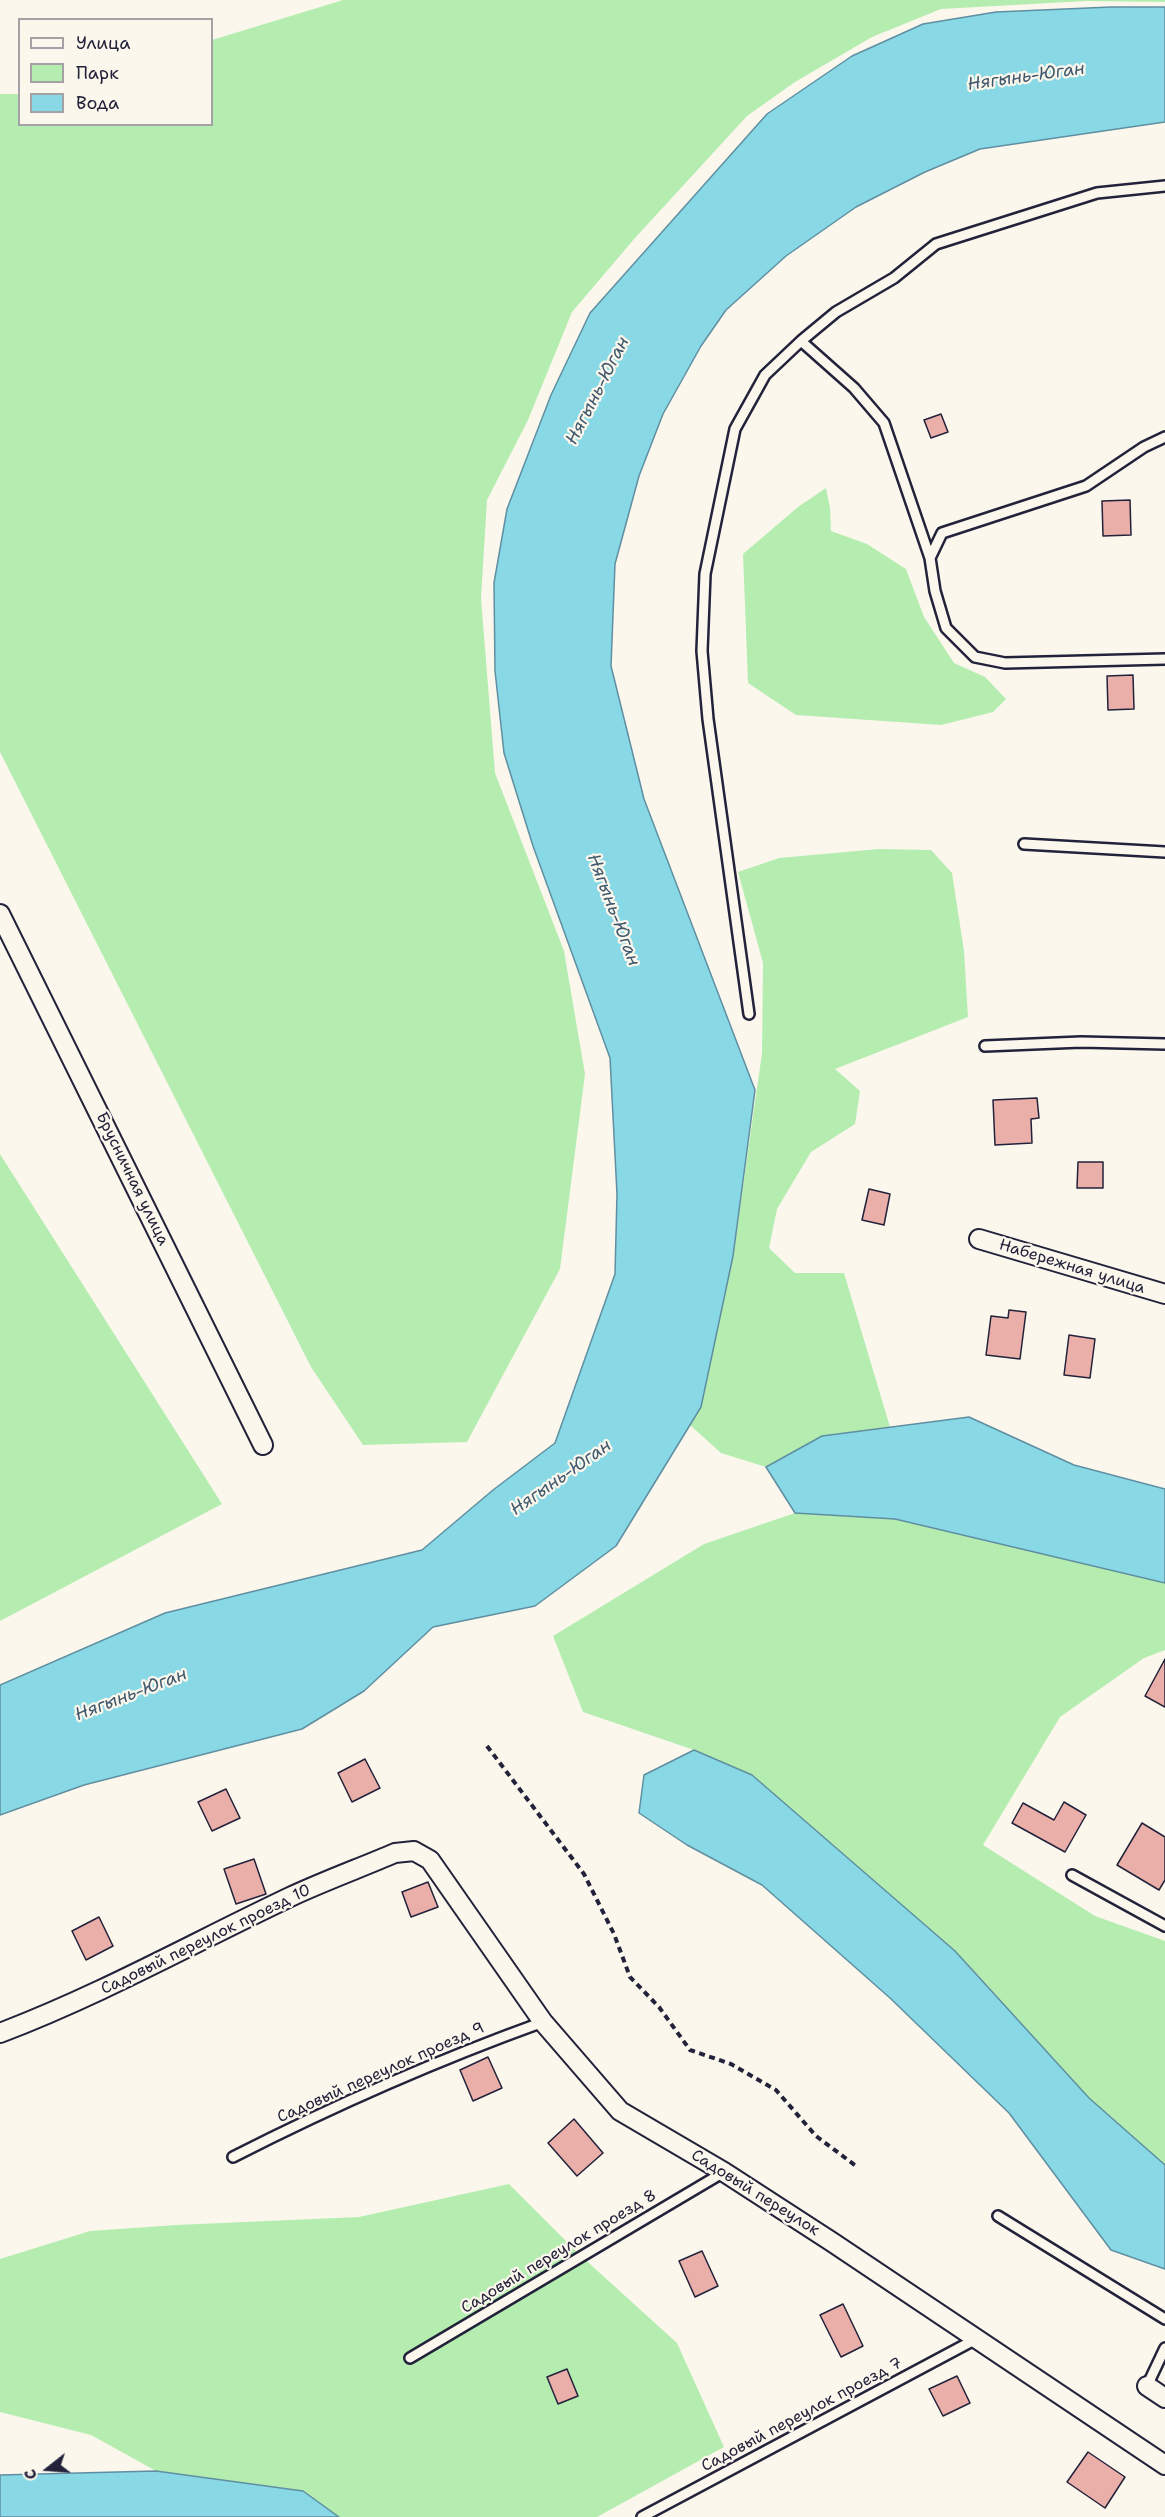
<!DOCTYPE html>
<meta charset="utf-8">
<style>
body{margin:0}
#map{position:relative;width:1165px;height:2517px;overflow:hidden;background:#fbf7ec;font-family:"Shantell Sans",sans-serif}
canvas{display:block}
.legend{position:absolute;left:18px;top:18px;width:195px;height:108px;box-sizing:border-box;background:#fbf7ec;border:2px solid #a4a2a5;margin:0;padding:8px 10px;list-style:none;font-size:18px;color:#22223b}
.legend li{display:flex;align-items:center;gap:12px;height:30px}
.legend b{width:30px;border:2px solid #a4a2a5}
.north{position:absolute;left:18px;top:2439px;width:60px;height:60px;-webkit-text-stroke:4px #fbf7ec;paint-order:stroke;rotate:253deg;font-size:16px;font-weight:700;line-height:24px;text-align:center;color:#22223b}
.north::after{content:'';display:block;margin:auto;width:21px;height:27px;background:#22223b;clip-path:polygon(50% 0,100% 100%,50% 72%,0 100%)}
</style>
<div id="map">
<canvas width="1165" height="2517"></canvas>
<ul class="legend">
<li><b style="height:8px;background:#fbf7ec"></b>Улица</li>
<li><b style="height:16px;background:#b5edb1"></b>Парк</li>
<li><b style="height:16px;background:#88d8e5"></b>Вода</li>
</ul>
<div class="north">С</div>
</div>
<script>
const c = document.querySelector('canvas').getContext('2d');
c.lineJoin = 'round';
function fillPath(path, color) {
  c.fillStyle = color;
  c.fill(path, 'evenodd');
}
function stroke(path, color, width, dash) {
  c.strokeStyle = color;
  c.lineWidth = width;
  c.lineCap = dash ? 'butt' : 'round';
  c.setLineDash(dash || []);
  c.stroke(path);
}
function label(font, color, halo, rows, align = 'center') {
  c.font = font + ' "Shantell Sans",sans-serif';
  c.lineWidth = 4.5;
  c.setLineDash([]);
  c.textBaseline = 'middle';
  c.strokeStyle = halo;
  c.fillStyle = color;
  for (const [text, x, y, turn = 0] of rows) {
    c.save();
    c.translate(x, y);
    c.rotate((+turn || 0) * Math.PI / 180);
    c.textAlign = isNaN(turn) ? turn : align;
    if (halo) c.strokeText(text, 0, 0);
    c.fillText(text, 0, 0);
    c.restore();
  }
}
fillPath(new Path2D(`
 M 343,0 L 1165,0 L 1165,2 L 1087,1 L 941,9 L 872,37 L 795,82 L 747,116 L 635,238 L 572,312 L 528,420 L 487,500 L 481,598 L 495,773 L 564,951 L 585,1074 L 560,1269 L 467,1442 L 363,1445 L 311,1367 L 0,752 L 0,94 L 19,94 L 20,124 L 212,124 L 212,40 Z
 M 826,488 L 830,508 L 831,531 L 867,544 L 906,569 L 924,617 L 954,663 L 985,677 L 1006,699 L 993,712 L 941,725 L 796,715 L 748,683 L 743,554 L 798,507 Z
 M 879,849 L 931,850 L 952,873 L 964,951 L 968,1017 L 835,1069 L 860,1091 L 855,1124 L 811,1152 L 777,1209 L 769,1248 L 795,1273 L 844,1273 L 890,1427 L 822,1436 L 766,1467 L 721,1453 L 690,1425 L 733,1256 L 762,1053 L 763,963 L 738,872 L 779,858 Z
 M 0,1154 L 222,1504 L 0,1621 Z
 M 795,1513 L 895,1519 L 1165,1583 L 1165,1650 L 1144,1658 L 1060,1717 L 983,1845 L 1095,1916 L 1165,1941 L 1165,2165 L 1089,2098 L 752,1775 L 694,1750 L 583,1712 L 553,1636 L 704,1544 Z
 M 509,2184 L 580,2255 L 677,2343 L 724,2447 L 597,2517 L 339,2517 L 303,2491 L 156,2471 L 91,2435 L 0,2412 L 0,2259 L 90,2231 L 176,2225 L 359,2217 Z`), '#b5edb1');
const water = new Path2D(`
 M 1111,7 L 1165,7 L 1165,122 L 980,149 L 925,172 L 856,207 L 786,256 L 726,310 L 701,346 L 663,414 L 639,476 L 615,564 L 611,666 L 644,799 L 755,1090 L 733,1256 L 701,1407 L 616,1546 L 535,1606 L 433,1627 L 364,1691 L 302,1729 L 84,1785 L 0,1815 L 0,1685 L 165,1613 L 422,1550 L 493,1490 L 555,1443 L 615,1274 L 617,1194 L 610,1058 L 533,846 L 504,753 L 495,671 L 494,583 L 507,509 L 551,395 L 590,313 L 767,114 L 852,56 L 923,24 L 996,12 Z
 M 969,1417 L 1074,1465 L 1165,1489 L 1165,1583 L 895,1519 L 795,1513 L 766,1467 L 822,1436 Z
 M 694,1750 L 752,1775 L 955,1951 L 1089,2098 L 1165,2165 L 1165,2269 L 1111,2250 L 1009,2113 L 890,1998 L 762,1885 L 687,1845 L 639,1813 L 644,1775 Z
 M 156,2471 L 303,2491 L 339,2517 L 0,2517 L 0,2475 Z`);
fillPath(water, '#88d8e5');
stroke(water, '#5f8fa1', 1.5);
const building = new Path2D(`
 M 941,414 L 948,432 L 931,438 L 924,420 Z
 M 1130,500 L 1131,535 L 1103,536 L 1102,501 Z
 M 1133,675 L 1134,709 L 1108,710 L 1107,676 Z
 M 1037,1098 L 1039,1118 L 1031,1119 L 1032,1143 L 995,1145 L 993,1100 Z
 M 1078,1162 L 1103,1162 L 1103,1188 L 1077,1188 Z
 M 869,1189 L 890,1194 L 884,1225 L 862,1220 Z
 M 1009,1310 L 1026,1312 L 1020,1359 L 986,1355 L 991,1316 L 1008,1318 Z
 M 1069,1335 L 1095,1339 L 1090,1378 L 1064,1375 Z
 M 1165,1659 L 1165,1707 L 1145,1696 Z
 M 365,1759 L 380,1788 L 352,1802 L 338,1773 Z
 M 226,1789 L 240,1818 L 212,1831 L 198,1802 Z
 M 1064,1802 L 1086,1815 L 1065,1852 L 1012,1823 L 1023,1803 L 1054,1820 Z
 M 1142,1823 L 1165,1837 L 1165,1880 L 1159,1890 L 1117,1865 Z
 M 254,1859 L 266,1894 L 236,1904 L 224,1869 Z
 M 428,1882 L 438,1907 L 411,1917 L 402,1892 Z
 M 99,1917 L 113,1946 L 86,1960 L 72,1931 Z
 M 488,2057 L 502,2088 L 473,2101 L 460,2070 Z
 M 574,2119 L 603,2153 L 577,2176 L 548,2143 Z
 M 702,2251 L 718,2286 L 695,2297 L 679,2261 Z
 M 843,2304 L 863,2346 L 841,2357 L 820,2315 Z
 M 567,2369 L 578,2396 L 558,2404 L 547,2377 Z
 M 957,2376 L 970,2403 L 943,2416 L 929,2389 Z
 M 1088,2452 L 1125,2477 L 1105,2508 L 1067,2482 Z`);
fillPath(building, '#eaafa8');
stroke(building, '#22223b', 1.5);
const lane = new Path2D(`
 M 801,341 L 854,388 L 884,423 L 930,558
 M 1165,437 L 1144,447 L 1086,486 L 942,533 L 930,558 L 935,591 L 946,628 L 975,657 L 1005,663 L 1165,659
 M 1024,844 L 1165,852
 M 749,1014 L 708,719 L 702,651 L 705,574 L 735,429 L 765,375 L 801,341 L 836,312 L 894,278 L 936,244 L 1097,193 L 1165,186
 M 985,1046 L 1081,1042 L 1165,1044
 M 1072,1875 L 1165,1926
 M 233,2157 C 335,2105 435,2061 543,2022
 M 998,2216 L 1165,2319
 M 410,2358 L 724,2172
 M 1147,2386 L 1165,2348
 M 642,2517 L 976,2339`);
const street = new Path2D(`
 M 0,914 L 263,1445
 M 979,1239 L 1165,1294
 M 0,2033 C 100,1995 193,1943 290,1897 C 324,1881 360,1868 395,1853 L 414,1851 L 430,1860 L 543,2022 L 620,2111 L 724,2172 L 832,2242 L 1165,2465
 M 1147,2386 L 1165,2398`);
stroke(lane, '#22223b', 14);
stroke(street, '#22223b', 22);
stroke(new Path2D(`
 M 487,1746 L 584,1874 L 614,1934 L 630,1977 L 659,2007 L 690,2050 L 731,2064 L 776,2090 L 816,2136 L 856,2166`), '#22223b', 4, [6, 4.5]);
stroke(lane, '#fbf7ec', 9);
stroke(street, '#fbf7ec', 18);
label('16px', '#22223b', '#fbf7ec', [
 ["Брусничная улица",132,1179,64],
 ["Набережная улица",1072,1267,17],
 ["Садовый переулок проезд 10",206,1940,-26],
 ["Садовый переулок проезд 9",381,2073,-24],
 ["Садовый переулок",755,2193,32],
 ["Садовый переулок проезд 8",559,2252,-31],
 ["Садовый переулок проезд 7",802,2415,-28]
]);
label('italic 18px', '#41596e', '#fbf7ec', [
 ["Нягынь-Юган",1026,77,-8],
 ["Нягынь-Юган",598,391,-63],
 ["Нягынь-Юган",613,910,69],
 ["Нягынь-Юган",561,1478,-35],
 ["Нягынь-Юган",131,1695,-21]
]);
</script>
